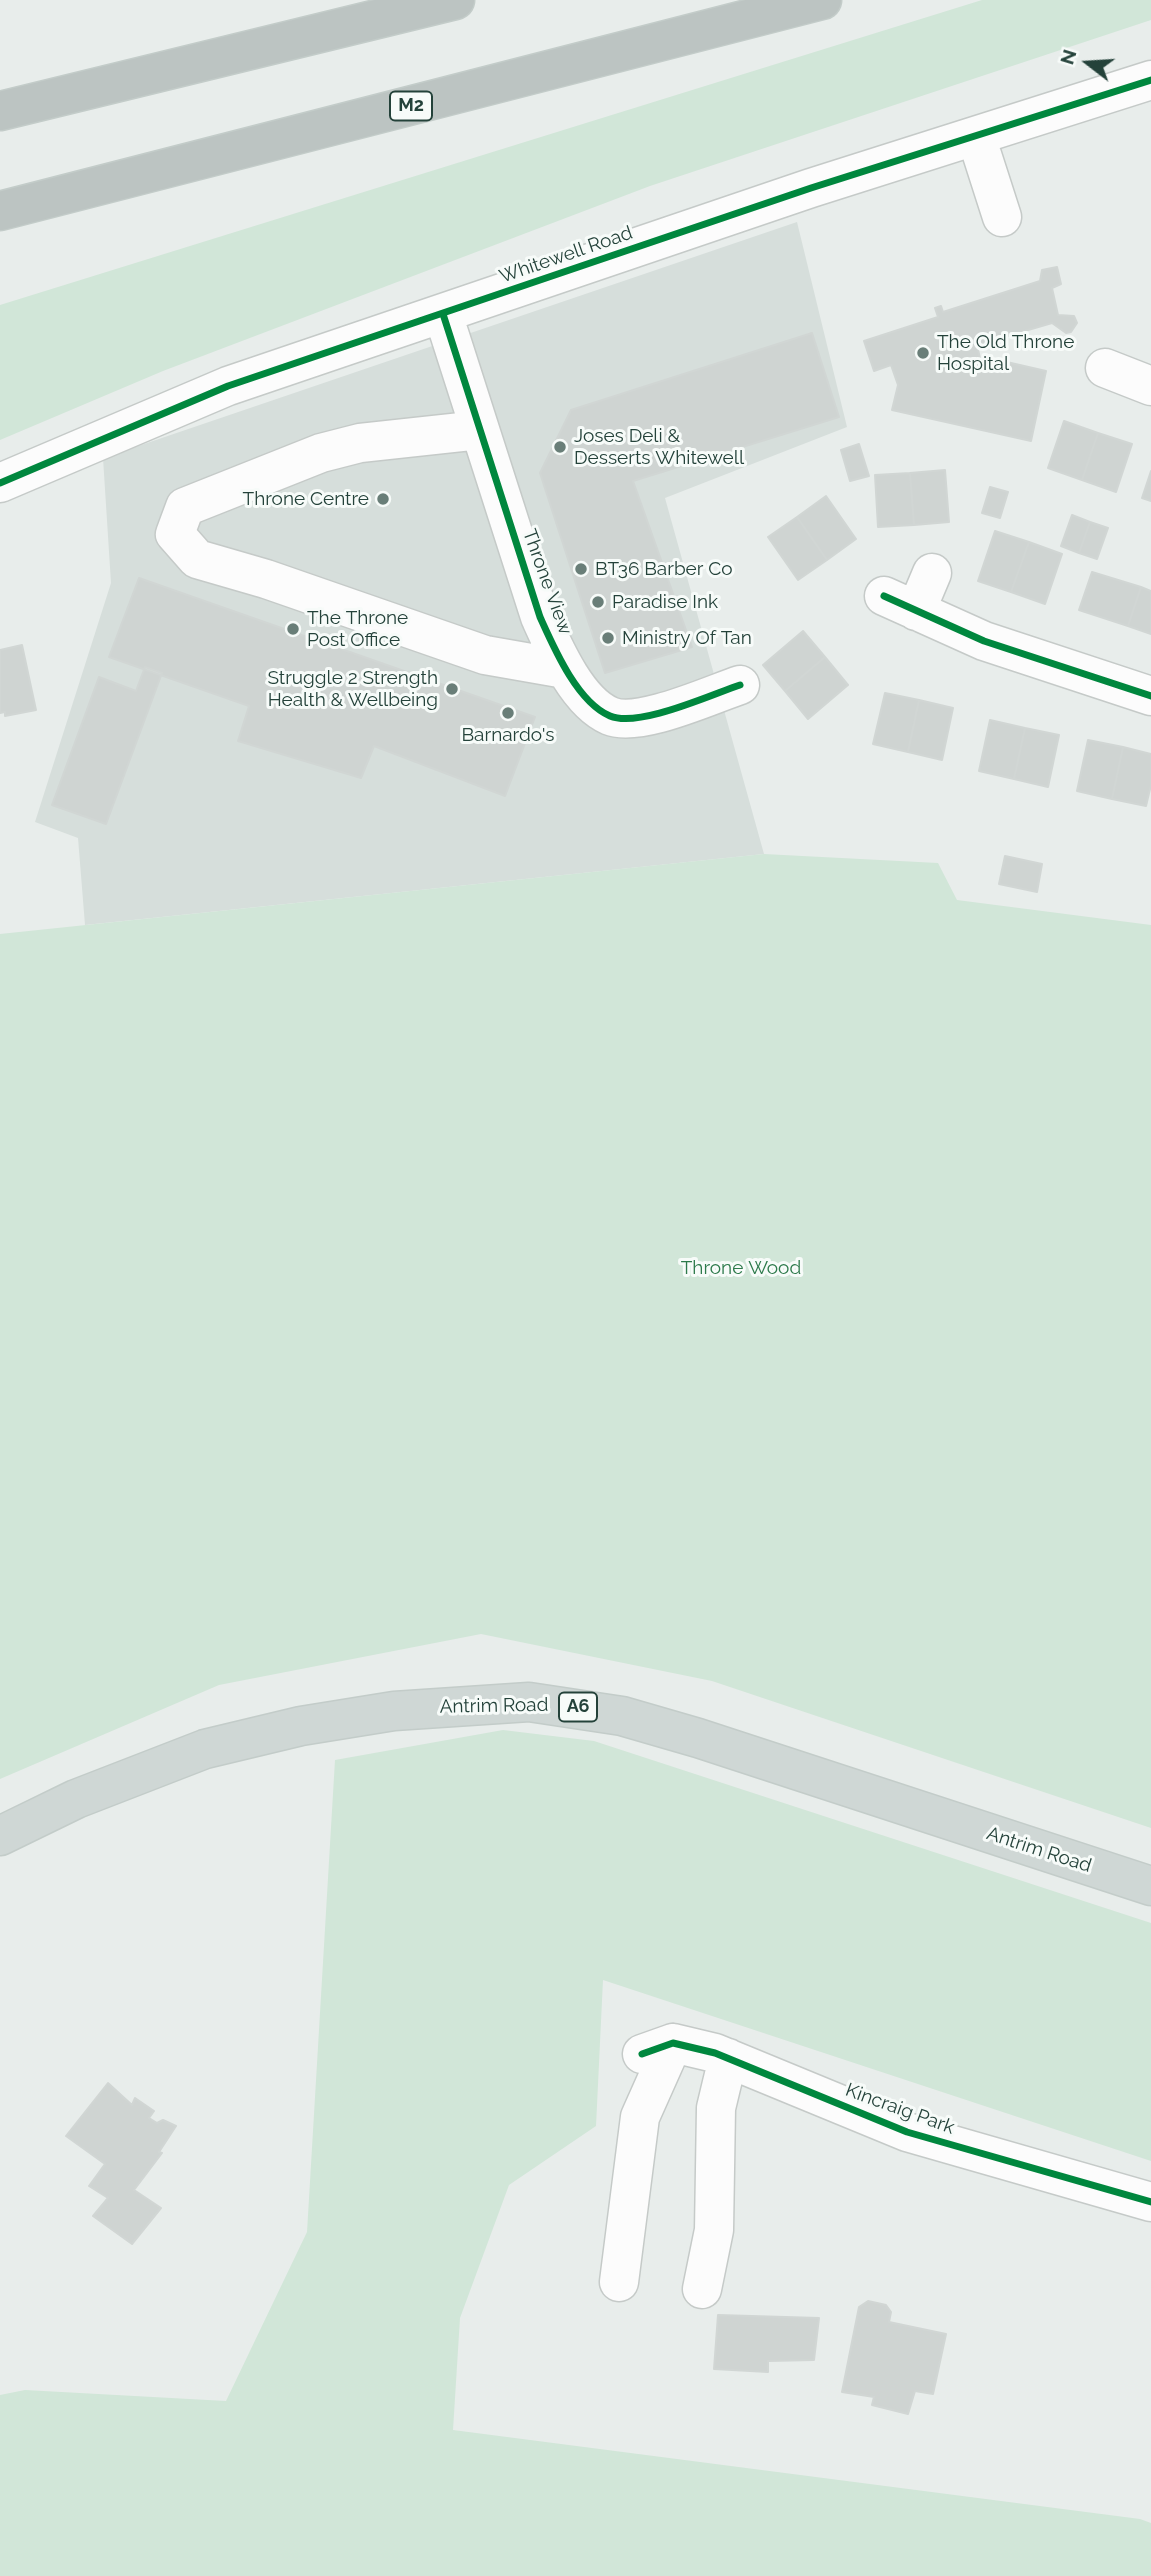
<!DOCTYPE html>
<style>
body{margin:0}
#map{position:relative;width:1151px;height:2576px;overflow:hidden;background:#e8edeb;font-family:Raleway,sans-serif}
canvas{display:block}
.north{position:absolute;left:1053px;top:28px;width:70px;height:70px;-webkit-text-stroke:5px #f7fbf9;paint-order:stroke;rotate:287deg;font-size:19px;font-weight:700;line-height:28px;text-align:center;color:#24423a}
.north::after{content:'';display:block;margin:auto;width:24px;height:32px;background:#24423a;clip-path:polygon(50% 0,100% 100%,50% 72%,0 100%)}
</style>
<div id="map">
<canvas width="1151" height="2576"></canvas>
<div class="north">N</div>
</div>
<script>
const c = document.querySelector('canvas').getContext('2d');
c.lineJoin = 'round';
function fillPath(path, color) {
  c.fillStyle = color;
  c.fill(path, 'evenodd');
}
function stroke(path, color, width, dash) {
  c.strokeStyle = color;
  c.lineWidth = width;
  c.lineCap = dash ? 'butt' : 'round';
  c.setLineDash(dash || []);
  c.stroke(path);
}
function label(font, color, halo, rows, align = 'center') {
  c.font = font + ' Raleway,sans-serif';
  c.lineWidth = 6;
  c.setLineDash([]);
  c.textBaseline = 'middle';
  c.strokeStyle = halo;
  c.fillStyle = color;
  for (const [text, x, y, turn = 0] of rows) {
    c.save();
    c.translate(x, y);
    c.rotate((+turn || 0) * Math.PI / 180);
    c.textAlign = isNaN(turn) ? turn : align;
    if (halo) c.strokeText(text, 0, 0);
    c.fillText(text, 0, 0);
    c.restore();
  }
}
fillPath(new Path2D(`
 M 797,222 L 847,427 L 665,498 L 764,854 L 85,925 L 78,838 L 35,822 L 111,583 L 103,458 Z`), '#d6dedb');
fillPath(new Path2D(`
 M 982,0 L 1151,0 L 1151,20 L 650,186 L 163,371 L 0,440 L 0,305 Z
 M 764,854 L 938,863 L 957,900 L 1151,925 L 1151,1828 L 712,1681 L 481,1634 L 219,1685 L 0,1779 L 0,934 Z
 M 503,1730 L 594,1741 L 1151,1923 L 1151,2161 L 603,1980 L 596,2126 L 509,2185 L 460,2318 L 453,2430 L 1140,2519 L 1151,2523 L 1151,2576 L 0,2576 L 0,2395 L 25,2390 L 226,2401 L 307,2232 L 335,1760 Z`), '#d1e6d8');
const building = new Path2D(`
 M 1057,267 L 1061,284 L 1052,288 L 1058,315 L 1074,316 L 1077,323 L 1071,332 L 1066,333 L 1052,323 L 977,345 L 981,363 L 996,363 L 998,360 L 1046,371 L 1031,441 L 892,410 L 898,385 L 891,365 L 874,371 L 864,341 L 938,317 L 935,308 L 941,306 L 943,312 L 1040,281 L 1042,270 Z
 M 812,333 L 839,417 L 633,481 L 692,647 L 605,673 L 540,473 L 571,410 Z
 M 1064,421 L 1098,433 L 1082,480 L 1048,468 Z
 M 1098,433 L 1132,444 L 1116,492 L 1082,480 Z
 M 859,444 L 869,476 L 850,481 L 841,450 Z
 M 945,470 L 949,522 L 914,525 L 910,473 Z
 M 1151,471 L 1151,501 L 1142,498 Z
 M 910,473 L 914,525 L 878,527 L 875,475 Z
 M 990,487 L 1008,492 L 1000,518 L 982,513 Z
 M 826,496 L 856,539 L 827,560 L 797,517 Z
 M 1072,515 L 1090,522 L 1079,553 L 1061,546 Z
 M 797,517 L 827,560 L 798,580 L 768,537 Z
 M 1090,522 L 1108,528 L 1097,559 L 1079,553 Z
 M 995,531 L 1029,542 L 1011,592 L 978,581 Z
 M 1029,542 L 1062,554 L 1045,604 L 1011,592 Z
 M 1092,572 L 1141,587 L 1128,626 L 1079,610 Z
 M 139,578 L 535,717 L 505,796 L 374,746 L 361,778 L 238,741 L 249,706 L 109,657 Z
 M 1141,587 L 1151,591 L 1151,634 L 1128,626 Z
 M 803,631 L 825,657 L 785,691 L 763,665 Z
 M 22,645 L 36,710 L 5,716 L 5,712 L 0,713 L 0,650 Z
 M 825,657 L 848,685 L 808,719 L 785,691 Z
 M 145,667 L 162,673 L 106,824 L 52,805 L 99,677 L 136,691 Z
 M 885,693 L 919,700 L 908,752 L 873,744 Z
 M 919,700 L 953,708 L 942,760 L 908,752 Z
 M 990,720 L 1025,728 L 1014,779 L 979,771 Z
 M 1025,728 L 1059,735 L 1048,787 L 1014,779 Z
 M 1088,740 L 1123,747 L 1112,799 L 1077,791 Z
 M 1123,747 L 1151,754 L 1151,785 L 1146,806 L 1112,799 Z
 M 1005,856 L 1042,864 L 1037,892 L 999,884 Z
 M 108,2083 L 132,2105 L 135,2098 L 154,2111 L 149,2118 L 157,2123 L 163,2120 L 176,2126 L 159,2152 L 162,2153 L 134,2190 L 161,2208 L 132,2244 L 93,2216 L 108,2198 L 89,2186 L 105,2164 L 66,2136 Z
 M 868,2301 L 886,2305 L 891,2312 L 889,2322 L 946,2334 L 933,2394 L 915,2391 L 908,2414 L 872,2405 L 874,2397 L 842,2392 L 859,2307 Z
 M 718,2315 L 819,2318 L 814,2360 L 768,2361 L 768,2372 L 714,2369 Z`);
fillPath(building, '#cfd4d2');
stroke(building, '#d1d6d4', 2);
const minor = new Path2D(`
 M 976,136 L 1002,217
 M 443,314 L 540,617 C 554,648 577,702 610,716 C 639,728 710,695 740,685
 M 1105,368 L 1151,386
 M 480,430 L 360,443 L 321,453 L 185,507 L 175,534 L 197,559 L 266,579 L 485,655 L 565,669
 M 0,483 L 228,386 L 811,188 L 1151,80
 M 884,596 L 984,641 L 1151,696
 M 916,611 L 932,573
 M 642,2054 L 673,2043 L 715,2053 L 907,2132 L 1151,2202
 M 619,2282 L 640,2117 L 673,2043
 M 702,2289 L 714,2230 L 716,2108 L 728,2058`);
const major = new Path2D(`
 M 0,1836 L 76,1799 L 205,1749 L 301,1726 L 394,1711 L 529,1702 L 622,1716 L 698,1738 L 1151,1886`);
const highway = new Path2D(`
 M 0,111 L 455,0
 M 0,211 L 822,0`);
stroke(minor, '#c5cac8', 41);
stroke(major, '#c3ccc9', 41);
stroke(highway, '#c3ccc9', 41);
stroke(minor, '#fcfcfc', 38);
stroke(major, '#cfd7d5', 38);
stroke(highway, '#bcc4c2', 38);
stroke(new Path2D(`
 M 443,314 L 540,617 C 554,648 577,702 610,716 C 639,728 710,695 740,685
 M 0,483 L 228,386 L 811,188 L 1151,80
 M 884,596 L 984,641 L 1151,696
 M 642,2054 L 673,2043 L 715,2053 L 907,2132 L 1151,2202`), '#00873e', 7);
for (const [x, y, r, color] of [
 [923,353,7,"#697e78"],
 [560,447,7,"#697e78"],
 [383,499,7,"#697e78"],
 [581,569,7,"#697e78"],
 [598,602,7,"#697e78"],
 [293,629,7,"#697e78"],
 [608,638,7,"#697e78"],
 [452,689,7,"#697e78"],
 [508,713,7,"#697e78"]
]) {
  const dot = new Path2D();
  dot.arc(x, y, r, 0, 2 * Math.PI);
  c.fillStyle = color;
  c.fill(dot);
  stroke(dot, '#f7fbf9', 2.5);
}
for (const [x, y, w] of [
 [411,106,42],
 [578,1707,38]
]) {
  const box = new Path2D();
  box.roundRect(x - w / 2, y - 14.5, w, 29, 5);
  c.fillStyle = '#f7fbf9';
  c.fill(box);
  stroke(box, '#24423a', 2);
}
label('bold 18px', '#24423a', null, [
 ["M2",411,106],
 ["A6",578,1707]
]);
label('19px', '#24423a', '#f7fbf9', [
 ["Whitewell Road",566,255,-19],
 ["Throne View",547,582,70],
 ["Antrim Road",494,1706,-1],
 ["Antrim Road",1039,1850,18],
 ["Kincraig Park",900,2109,20]
]);
label('19px', '#24423a', '#f7fbf9', [
 ["The Old Throne",937,342],
 ["Hospital",937,364],
 ["Joses Deli &",574,436],
 ["Desserts Whitewell",574,458],
 ["Throne Centre",369,499,"right"],
 ["BT36 Barber Co",595,569],
 ["Paradise Ink",612,602],
 ["The Throne",307,618],
 ["Post Office",307,640],
 ["Ministry Of Tan",622,638],
 ["Struggle 2 Strength",438,678,"right"],
 ["Health & Wellbeing",438,700,"right"],
 ["Barnardo's",508,735,"center"]
], 'left');
label('19px', '#2d7a4b', '#f7fbf9', [
 ["Throne Wood",741,1268]
]);
</script>
